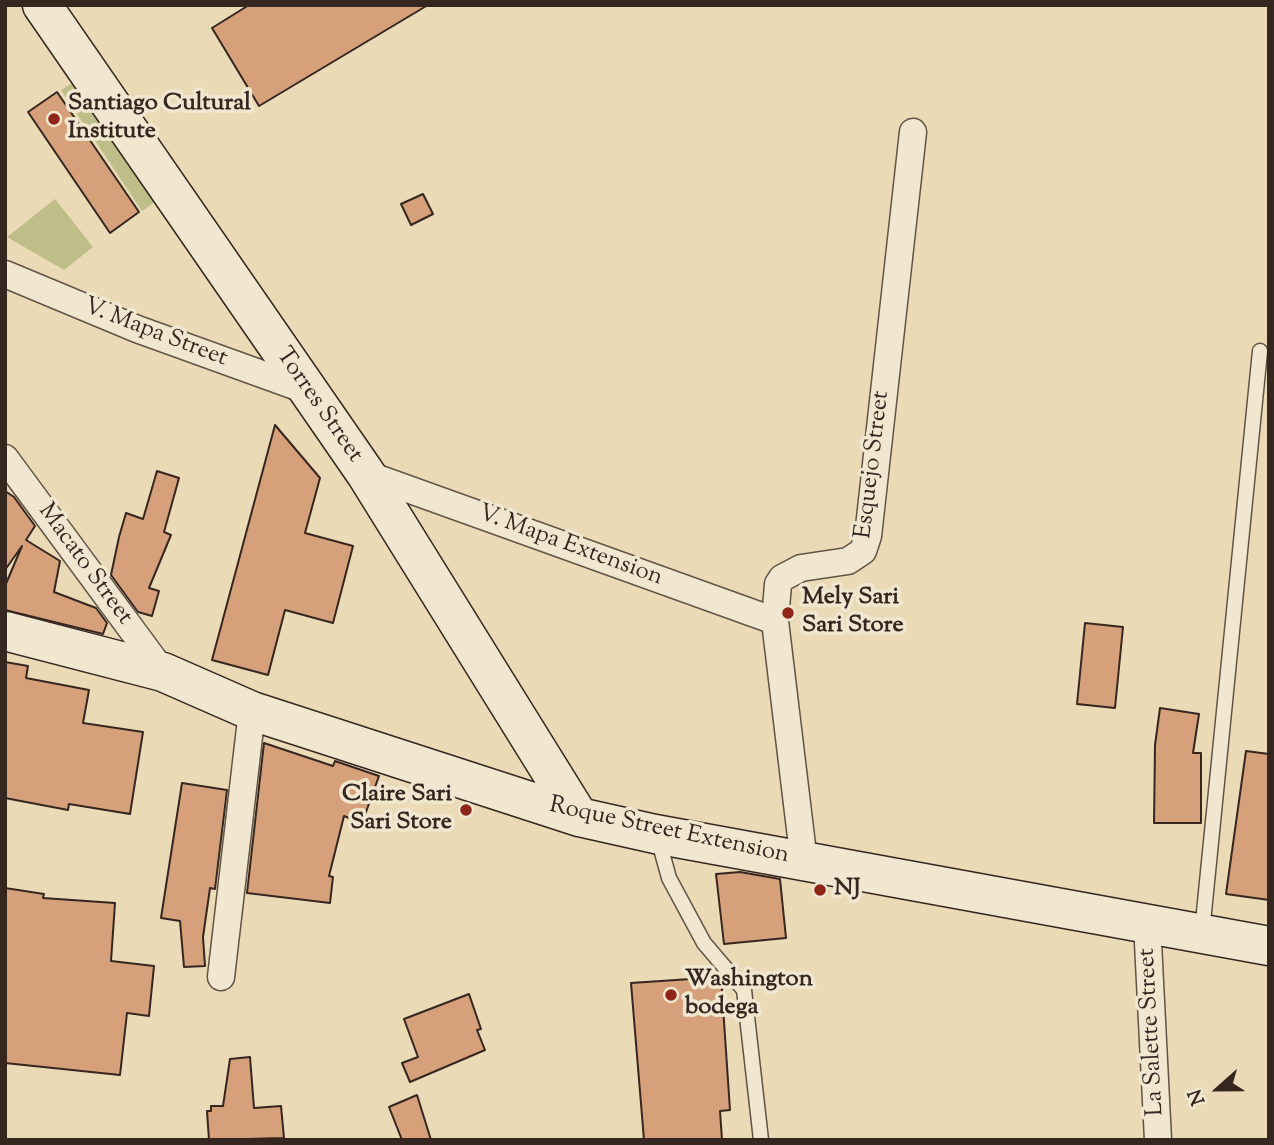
<!DOCTYPE html>
<style>
body{margin:0}
#map{position:relative;width:1274px;height:1145px;overflow:hidden;background:#eadab6;font-family:"Sorts Mill Goudy",serif}
canvas{display:block}
.frame{position:absolute;inset:0;border:7px solid #352620;pointer-events:none}
.north{position:absolute;left:1183px;top:1054px;width:70px;height:70px;-webkit-text-stroke:5px #f1e7d0;paint-order:stroke;rotate:249deg;font-size:19px;font-weight:700;line-height:28px;text-align:center;color:#352620}
.north::after{content:'';display:block;margin:auto;width:24px;height:32px;background:#352620;clip-path:polygon(50% 0,100% 100%,50% 72%,0 100%)}
</style>
<div id="map">
<canvas width="1274" height="1145"></canvas>
<div class="frame"></div>
<div class="north">N</div>
</div>
<script>
const c = document.querySelector('canvas').getContext('2d');
c.lineJoin = 'round';
function fillPath(path, color) {
  c.fillStyle = color;
  c.fill(path, 'evenodd');
}
function stroke(path, color, width, dash) {
  c.strokeStyle = color;
  c.lineWidth = width;
  c.lineCap = dash ? 'butt' : 'round';
  c.setLineDash(dash || []);
  c.stroke(path);
}
function label(font, color, halo, rows, align = 'center') {
  c.font = font + ' "Sorts Mill Goudy",serif';
  c.lineWidth = 7;
  c.setLineDash([]);
  c.textBaseline = 'middle';
  c.strokeStyle = halo;
  c.fillStyle = color;
  for (const [text, x, y, turn = 0] of rows) {
    c.save();
    c.translate(x, y);
    c.rotate((+turn || 0) * Math.PI / 180);
    c.textAlign = isNaN(turn) ? turn : align;
    if (halo) c.strokeText(text, 0, 0);
    c.fillText(text, 0, 0);
    c.restore();
  }
}
fillPath(new Path2D(`
 M 75,81 L 156,201 L 142,211 L 61,90 Z
 M 55,199 L 93,247 L 64,270 L 7,237 Z`), '#bfbd88');
const building = new Path2D(`
 M 249,5 L 428,5 L 259,106 L 212,28 Z
 M 57,92 L 139,212 L 110,233 L 28,112 Z
 M 423,194 L 433,214 L 411,225 L 401,204 Z
 M 275,425 L 320,478 L 305,533 L 353,546 L 333,623 L 285,610 L 268,675 L 212,660 Z
 M 157,471 L 179,478 L 164,532 L 171,535 L 149,588 L 159,591 L 152,616 L 138,612 L 111,575 L 119,537 L 126,513 L 143,519 Z
 M 5,491 L 14,497 L 35,526 L 26,540 L 60,561 L 54,592 L 96,608 L 107,623 L 103,634 L 5,610 L 5,586 L 22,546 L 5,570 Z
 M 1085,623 L 1123,627 L 1115,708 L 1077,704 Z
 M 5,662 L 28,666 L 26,678 L 89,690 L 83,723 L 143,732 L 130,814 L 69,804 L 68,810 L 5,798 Z
 M 1160,708 L 1199,714 L 1193,753 L 1201,753 L 1201,823 L 1154,823 L 1155,745 Z
 M 264,743 L 333,766 L 335,761 L 379,776 L 362,823 L 344,816 L 329,876 L 333,877 L 330,903 L 247,893 Z
 M 1246,751 L 1269,754 L 1269,900 L 1226,894 Z
 M 182,783 L 227,790 L 215,889 L 210,888 L 203,937 L 205,966 L 184,967 L 180,921 L 161,918 Z
 M 740,872 L 780,879 L 786,938 L 724,944 L 716,874 Z
 M 5,888 L 44,894 L 43,898 L 115,903 L 111,961 L 154,966 L 149,1016 L 127,1013 L 120,1075 L 5,1063 Z
 M 721,977 L 730,1110 L 720,1111 L 722,1140 L 644,1140 L 631,983 Z
 M 469,994 L 481,1029 L 477,1030 L 485,1050 L 410,1082 L 402,1063 L 418,1057 L 404,1019 Z
 M 250,1057 L 254,1108 L 281,1106 L 284,1138 L 209,1140 L 207,1111 L 211,1111 L 211,1106 L 223,1106 L 230,1059 Z
 M 417,1095 L 431,1140 L 402,1140 L 389,1107 Z`);
fillPath(building, '#d6a07a');
stroke(building, '#352620', 2);
const lane = new Path2D(`
 M 658,838 L 669,878 L 704,943 L 744,990 L 761,1140
 M 1202,932 L 1260,351`);
const street = new Path2D(`
 M 5,274 L 137,329 L 306,390
 M 5,458 L 163,672
 M 366,474 L 775,621
 M 804,862 L 775,621 L 778,584 L 782,578 L 801,568 L 848,561 L 863,551 L 868,536 L 913,132
 M 1147,923 L 1158,1140
 M 221,977 L 252,711`);
const secondary = new Path2D(`
 M 42,5 L 366,474 L 579,817
 M 5,631 L 163,672 L 252,711 L 579,817 L 655,834 L 1269,946`);
stroke(lane, '#625346', 17);
stroke(street, '#625346', 29);
stroke(secondary, '#352620', 41);
stroke(lane, '#f1e7d0', 14);
stroke(street, '#f1e7d0', 26);
stroke(secondary, '#f1e7d0', 38);
for (const [x, y, r, color] of [
 [54,119,7,"#8f2418"],
 [788,613,7,"#8f2418"],
 [466,810,7,"#8f2418"],
 [820,890,7,"#8f2418"],
 [671,995,7,"#8f2418"]
]) {
  const dot = new Path2D();
  dot.arc(x, y, r, 0, 2 * Math.PI);
  c.fillStyle = color;
  c.fill(dot);
  stroke(dot, '#f1e7d0', 2.5);
}
label('bold 24px', '#352620', '#f1e7d0', [
 ["Santiago Cultural",68,105],
 ["Institute",68,133],
 ["Mely Sari",802,599],
 ["Sari Store",802,627],
 ["Claire Sari",452,796,"right"],
 ["Sari Store",452,824,"right"],
 ["NJ",834,890],
 ["Washington",685,981],
 ["bodega",685,1009]
], 'left');
label('24px', '#352620', '#f1e7d0', [
 ["V. Mapa Street",155,334,21],
 ["Torres Street",318,406,55],
 ["Esquejo Street",874,465,-83],
 ["V. Mapa Extension",570,547,20],
 ["Macato Street",84,565,54],
 ["Roque Street Extension",669,832,12],
 ["La Salette Street",1153,1032,-93]
]);
</script>
